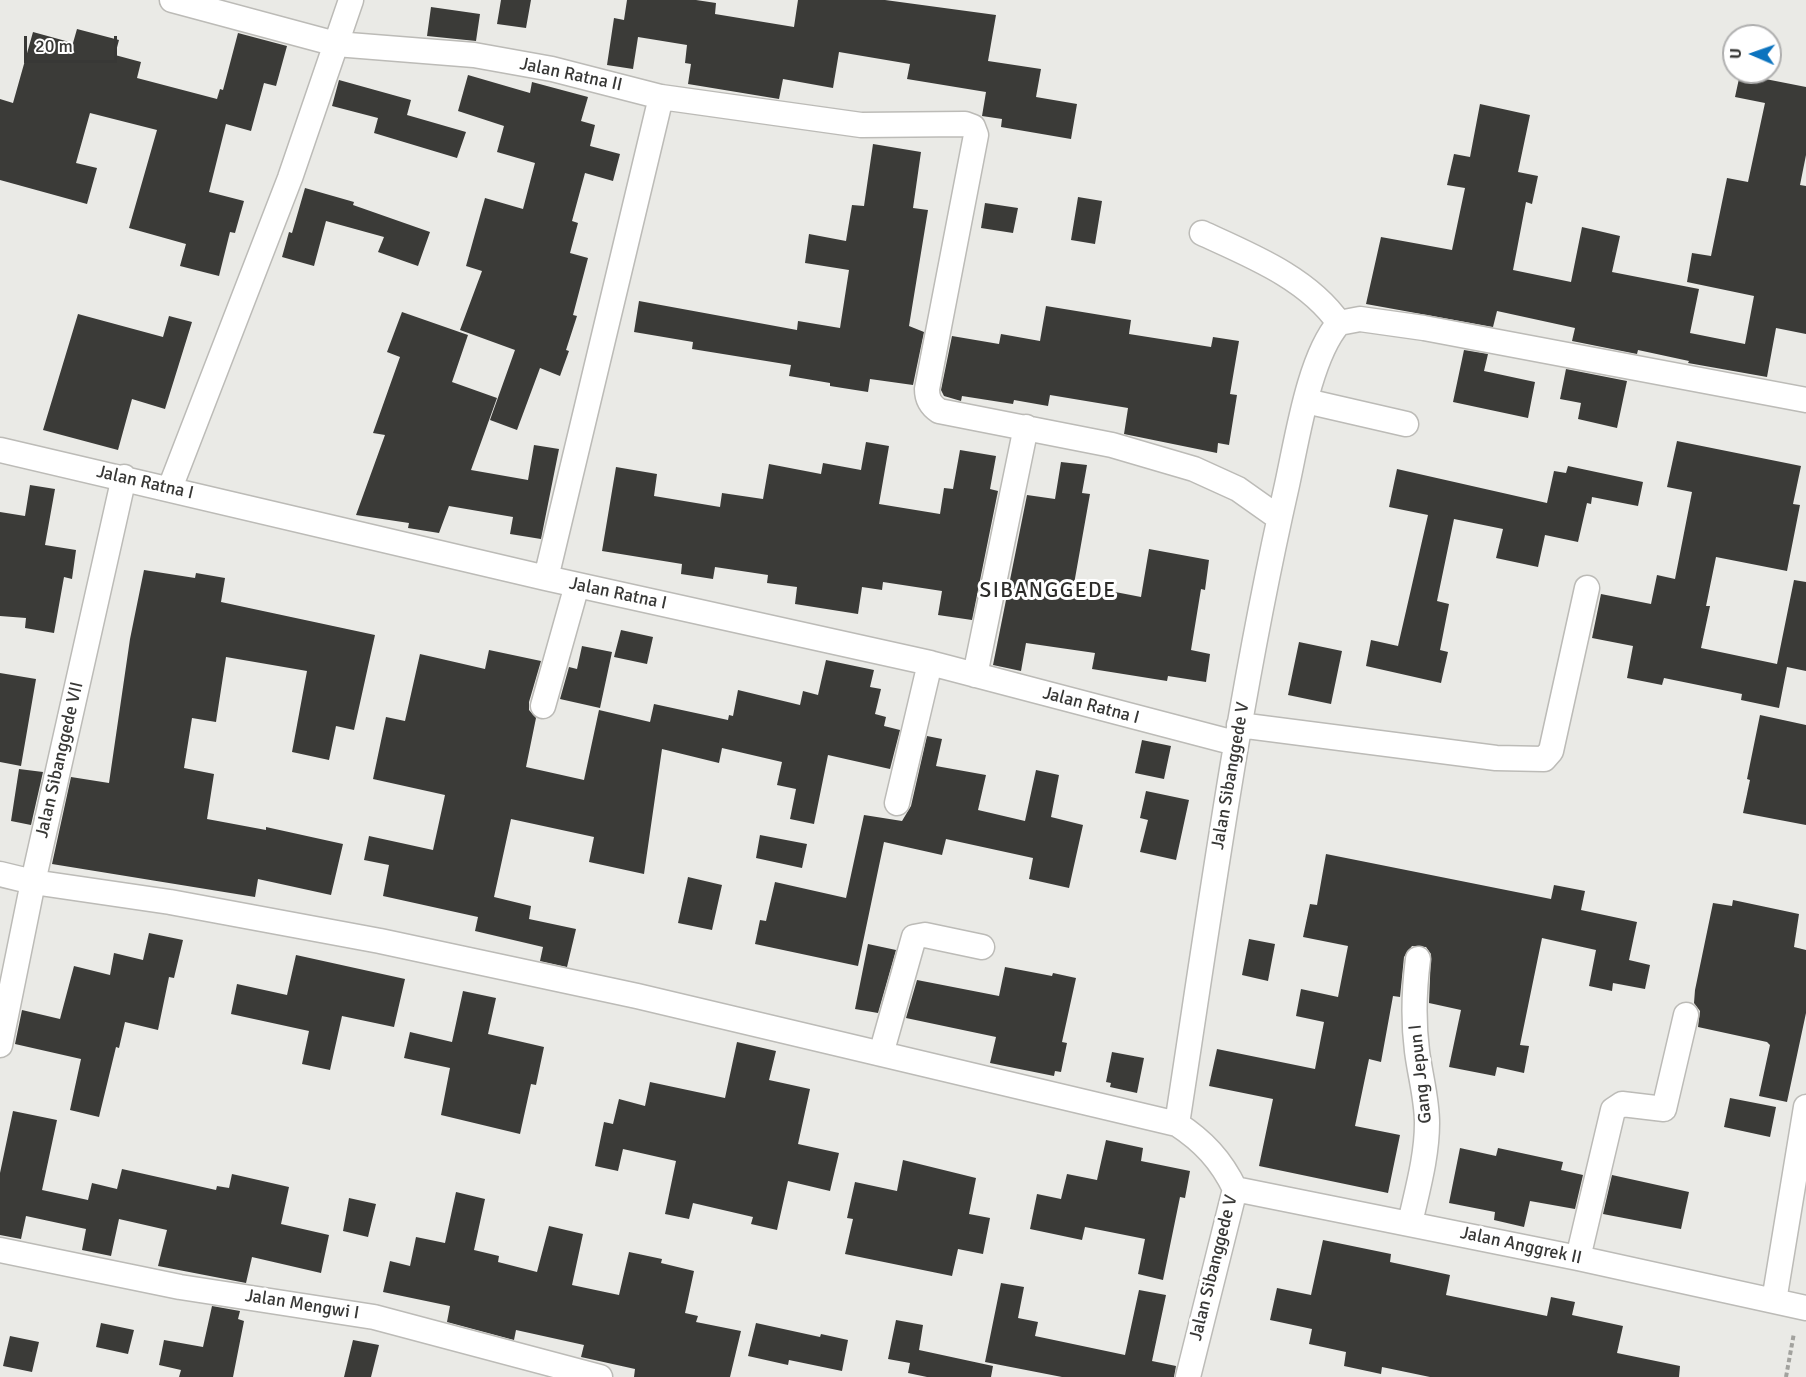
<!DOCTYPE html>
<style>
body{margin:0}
#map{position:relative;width:1806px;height:1377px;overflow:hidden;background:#eaeae6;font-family:Signika,sans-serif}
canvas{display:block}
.north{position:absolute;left:1722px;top:24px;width:60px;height:60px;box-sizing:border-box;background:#fff;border:2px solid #afafaf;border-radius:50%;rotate:272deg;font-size:16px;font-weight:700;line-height:24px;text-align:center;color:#383836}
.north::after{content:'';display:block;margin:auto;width:21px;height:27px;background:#0b73be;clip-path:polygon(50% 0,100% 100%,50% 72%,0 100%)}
.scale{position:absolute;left:24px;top:36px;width:93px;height:27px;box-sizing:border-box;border:3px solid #383836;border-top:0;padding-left:8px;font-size:18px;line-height:21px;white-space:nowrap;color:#383836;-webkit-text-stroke:4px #fff;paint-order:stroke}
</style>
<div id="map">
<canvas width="1806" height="1377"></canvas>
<div class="north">U</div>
<div class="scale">20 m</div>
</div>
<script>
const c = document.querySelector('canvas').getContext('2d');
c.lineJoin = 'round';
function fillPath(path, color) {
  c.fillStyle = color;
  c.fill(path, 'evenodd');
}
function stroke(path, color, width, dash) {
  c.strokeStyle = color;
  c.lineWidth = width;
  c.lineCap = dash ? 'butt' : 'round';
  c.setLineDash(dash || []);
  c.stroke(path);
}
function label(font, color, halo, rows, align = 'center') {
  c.font = font + ' Signika,sans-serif';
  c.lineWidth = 6;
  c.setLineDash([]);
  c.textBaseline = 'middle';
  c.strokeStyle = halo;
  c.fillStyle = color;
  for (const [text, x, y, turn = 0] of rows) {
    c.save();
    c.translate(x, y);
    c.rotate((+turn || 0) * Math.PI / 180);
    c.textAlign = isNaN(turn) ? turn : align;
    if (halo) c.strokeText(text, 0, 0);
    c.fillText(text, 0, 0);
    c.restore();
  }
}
fillPath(new Path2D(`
 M 501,0 L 531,0 L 526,28 L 497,24 Z
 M 627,0 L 696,0 L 716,3 L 715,14 L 794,27 L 798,0 L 885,0 L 996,15 L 988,61 L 1041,69 L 1036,97 L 1077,104 L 1071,139 L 1001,127 L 1002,119 L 982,116 L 986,92 L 907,79 L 910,64 L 839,52 L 833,88 L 783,79 L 779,99 L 688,84 L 691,64 L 685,63 L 687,45 L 638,37 L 633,69 L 607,65 L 614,18 L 624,20 Z
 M 431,7 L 480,14 L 476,41 L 427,36 Z
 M 77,29 L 119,40 L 115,55 L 141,62 L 137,78 L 217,99 L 220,89 L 223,90 L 238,33 L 287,46 L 276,86 L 264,83 L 251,131 L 226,124 L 209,192 L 244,201 L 235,233 L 230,232 L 219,276 L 180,266 L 186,244 L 129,228 L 157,130 L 90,113 L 76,163 L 97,168 L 87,204 L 0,180 L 0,99 L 13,103 L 33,32 L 73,43 Z
 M 1740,74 L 1806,87 L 1806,155 L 1800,185 L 1806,186 L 1806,334 L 1776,328 L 1767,377 L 1688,363 L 1689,361 L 1638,350 L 1637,354 L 1572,341 L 1575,328 L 1497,311 L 1493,327 L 1366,304 L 1381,237 L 1452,250 L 1465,188 L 1447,185 L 1454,154 L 1470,157 L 1480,104 L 1530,115 L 1518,172 L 1538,176 L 1532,204 L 1526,202 L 1513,270 L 1571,282 L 1582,227 L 1620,236 L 1612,272 L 1699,289 L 1690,333 L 1745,344 L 1754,296 L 1687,282 L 1692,253 L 1711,256 L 1727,178 L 1748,182 L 1765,103 L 1735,97 Z
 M 468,75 L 530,93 L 532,82 L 588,97 L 581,121 L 595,125 L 590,146 L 620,154 L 613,181 L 585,173 L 572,221 L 578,223 L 570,253 L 588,258 L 573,315 L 577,316 L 566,350 L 569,351 L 560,376 L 540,368 L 517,430 L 490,420 L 515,350 L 460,330 L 482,271 L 466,266 L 485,198 L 523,209 L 535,163 L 497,152 L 504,126 L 458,111 Z
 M 339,80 L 411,100 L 407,115 L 466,132 L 457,158 L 374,133 L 378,118 L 332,106 Z
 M 873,144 L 921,152 L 913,208 L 928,210 L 909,326 L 924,332 L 913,385 L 870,379 L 868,392 L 830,386 L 830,383 L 789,376 L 791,365 L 692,349 L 693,342 L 634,332 L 639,301 L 797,330 L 798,321 L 840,328 L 849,270 L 805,263 L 809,234 L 846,241 L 852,205 L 864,206 Z
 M 305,188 L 354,202 L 353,205 L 430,232 L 418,266 L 378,252 L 384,237 L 326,221 L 314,266 L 282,257 L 289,232 L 292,233 Z
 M 1078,197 L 1102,201 L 1095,244 L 1071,240 Z
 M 985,203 L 1018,208 L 1013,233 L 981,228 Z
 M 1046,306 L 1131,320 L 1129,334 L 1211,347 L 1213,337 L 1239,341 L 1230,394 L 1237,395 L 1229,445 L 1218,443 L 1217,453 L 1124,434 L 1128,408 L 1050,395 L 1048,406 L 1014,400 L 1013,404 L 962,396 L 961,401 L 944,396 L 941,390 L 952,336 L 999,344 L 1001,334 L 1040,341 Z
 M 402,312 L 468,335 L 452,382 L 497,398 L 471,470 L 528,480 L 534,445 L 559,449 L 541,539 L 510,534 L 513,517 L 449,506 L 439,533 L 408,528 L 409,523 L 356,515 L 385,435 L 373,433 L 400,357 L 387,352 Z
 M 78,314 L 163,337 L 169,316 L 192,322 L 165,409 L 132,399 L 118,450 L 43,430 Z
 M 1464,350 L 1488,354 L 1484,371 L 1535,382 L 1528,418 L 1453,402 Z
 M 1566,369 L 1627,381 L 1617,428 L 1578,419 L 1581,403 L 1560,399 Z
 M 1677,441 L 1801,466 L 1793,504 L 1800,505 L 1787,571 L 1716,557 L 1706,606 L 1710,606 L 1701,648 L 1777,664 L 1794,580 L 1806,582 L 1806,671 L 1787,667 L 1779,708 L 1741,700 L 1742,694 L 1664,678 L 1662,685 L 1627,678 L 1633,646 L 1592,638 L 1601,594 L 1651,604 L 1657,575 L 1675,579 L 1692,492 L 1667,487 Z
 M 866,442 L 889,446 L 879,504 L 940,514 L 944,488 L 953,489 L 960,450 L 996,456 L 990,489 L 998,491 L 972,620 L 938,615 L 942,591 L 883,582 L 882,590 L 862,587 L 858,614 L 795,604 L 797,587 L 767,583 L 768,575 L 715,567 L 713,579 L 681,574 L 682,564 L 602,551 L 616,467 L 657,474 L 654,496 L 720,507 L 722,493 L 763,499 L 769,464 L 821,474 L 823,463 L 861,470 Z
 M 1061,462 L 1087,465 L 1082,493 L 1090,494 L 1074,584 L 1141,597 L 1149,549 L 1209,560 L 1205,590 L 1201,589 L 1191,650 L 1210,654 L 1206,682 L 1168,676 L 1167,681 L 1092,669 L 1095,653 L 1026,643 L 1021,671 L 993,665 L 1027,495 L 1055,499 Z
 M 1568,466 L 1643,482 L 1638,506 L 1592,497 L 1591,504 L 1587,503 L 1578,542 L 1545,535 L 1538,567 L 1496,558 L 1503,529 L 1454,519 L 1437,601 L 1449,604 L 1440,650 L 1448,652 L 1441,683 L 1366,666 L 1371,640 L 1398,646 L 1428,515 L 1389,507 L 1397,469 L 1547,503 L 1554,471 L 1566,473 Z
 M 30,485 L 55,489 L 45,545 L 76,550 L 72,579 L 64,577 L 54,633 L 25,628 L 26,618 L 0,616 L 0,512 L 25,516 Z
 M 144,570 L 195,578 L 196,573 L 225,578 L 221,602 L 375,635 L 354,730 L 336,726 L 329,760 L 292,752 L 307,671 L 226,657 L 216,722 L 192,718 L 184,768 L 214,774 L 207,819 L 266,830 L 266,827 L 343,844 L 331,895 L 258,879 L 255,897 L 52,864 L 71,777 L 109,783 L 130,639 Z
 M 621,630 L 653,637 L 647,664 L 614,657 Z
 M 1299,642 L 1342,651 L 1331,704 L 1288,695 Z
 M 582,646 L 612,652 L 600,708 L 560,699 L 569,667 L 577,669 Z
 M 489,650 L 541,661 L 529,702 L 529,710 L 536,718 L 526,767 L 584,780 L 599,710 L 650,722 L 654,704 L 728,720 L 729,715 L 733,716 L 738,690 L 800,705 L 803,691 L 818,695 L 826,660 L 874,670 L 870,687 L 881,689 L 875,714 L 886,717 L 884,726 L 900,730 L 890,769 L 828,755 L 814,824 L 790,819 L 796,789 L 777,785 L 782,762 L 722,748 L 719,763 L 662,749 L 644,874 L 589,862 L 594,837 L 511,819 L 494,897 L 531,906 L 529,919 L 576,929 L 567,967 L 540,961 L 543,947 L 475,931 L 478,917 L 383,896 L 389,865 L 364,860 L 369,836 L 433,850 L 445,795 L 373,779 L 386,717 L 405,721 L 420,654 L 485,669 Z
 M 0,673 L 36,679 L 21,766 L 0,762 Z
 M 1760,715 L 1806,725 L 1806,825 L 1743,813 L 1750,780 L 1747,779 Z
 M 927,736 L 942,739 L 936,766 L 986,775 L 978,810 L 1025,821 L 1036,770 L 1059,775 L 1051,817 L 1083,825 L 1069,888 L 1029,879 L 1033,858 L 946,839 L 942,855 L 884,842 L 858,966 L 755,944 L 760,920 L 766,921 L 775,882 L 846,898 L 864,815 L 902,821 L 911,806 Z
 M 1142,740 L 1171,746 L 1164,779 L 1135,773 Z
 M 19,769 L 43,772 L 31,825 L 11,821 Z
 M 1146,791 L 1189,800 L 1176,860 L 1140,852 L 1148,820 L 1140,818 Z
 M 760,835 L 807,844 L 802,868 L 756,858 Z
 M 1326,854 L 1551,899 L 1554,885 L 1585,891 L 1581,910 L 1637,922 L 1629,960 L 1650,965 L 1645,989 L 1613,983 L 1612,991 L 1589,986 L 1596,950 L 1542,938 L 1520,1045 L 1529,1046 L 1524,1073 L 1497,1067 L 1495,1076 L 1449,1067 L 1461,1010 L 1429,1003 L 1431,954 L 1426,947 L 1412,946 L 1404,957 L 1400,997 L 1393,996 L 1381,1062 L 1369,1059 L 1355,1126 L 1400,1135 L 1388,1193 L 1259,1166 L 1273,1099 L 1209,1086 L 1217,1049 L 1315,1069 L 1324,1022 L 1296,1016 L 1301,989 L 1338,997 L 1348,946 L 1303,937 L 1310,904 L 1317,905 Z
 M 688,877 L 722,885 L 712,930 L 678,923 Z
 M 1733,900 L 1799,914 L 1794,947 L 1806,950 L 1806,1013 L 1787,1102 L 1759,1096 L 1770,1045 L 1767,1042 L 1698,1027 L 1700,1011 L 1694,1003 L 1695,990 L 1713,903 L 1732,906 Z
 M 149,933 L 183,940 L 174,978 L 169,977 L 158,1030 L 125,1022 L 119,1048 L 116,1047 L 99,1117 L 70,1110 L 81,1059 L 15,1044 L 22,1010 L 60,1019 L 74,966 L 110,975 L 114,953 L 143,960 Z
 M 1249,939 L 1275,944 L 1268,981 L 1242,975 Z
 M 868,944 L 896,950 L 878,1013 L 855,1009 Z
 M 296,955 L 405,979 L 394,1027 L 342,1016 L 330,1070 L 302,1064 L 309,1031 L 231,1014 L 237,984 L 287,995 Z
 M 1005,967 L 1052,976 L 1053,973 L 1076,978 L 1062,1042 L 1067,1043 L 1061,1072 L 1055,1071 L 1054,1076 L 990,1063 L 996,1037 L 906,1018 L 917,980 L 999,996 Z
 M 463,991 L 496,998 L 488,1034 L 544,1047 L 536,1085 L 531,1084 L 520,1134 L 441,1115 L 450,1068 L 404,1058 L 410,1032 L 452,1042 Z
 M 737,1042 L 776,1051 L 769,1080 L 810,1089 L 798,1144 L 839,1153 L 830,1191 L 788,1181 L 777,1230 L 751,1224 L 753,1217 L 693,1203 L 689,1219 L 665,1214 L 676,1161 L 623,1149 L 618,1171 L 595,1166 L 604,1122 L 613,1124 L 619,1099 L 645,1106 L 650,1082 L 725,1098 Z
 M 1112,1052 L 1144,1058 L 1137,1093 L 1110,1087 L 1111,1083 L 1106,1082 Z
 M 1730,1098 L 1776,1107 L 1770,1137 L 1724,1127 Z
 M 13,1111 L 57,1120 L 42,1190 L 88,1200 L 92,1183 L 117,1189 L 122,1169 L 216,1190 L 217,1186 L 229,1188 L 232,1174 L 289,1187 L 281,1224 L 329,1235 L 321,1273 L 252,1257 L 246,1283 L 158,1266 L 167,1230 L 119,1219 L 111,1256 L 82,1250 L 86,1229 L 26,1216 L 21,1239 L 0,1235 L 0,1173 Z
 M 1106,1140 L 1143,1148 L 1141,1161 L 1190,1171 L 1185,1198 L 1180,1197 L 1163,1280 L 1138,1274 L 1145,1239 L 1085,1227 L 1082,1240 L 1030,1229 L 1037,1194 L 1061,1199 L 1067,1174 L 1097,1180 Z
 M 1460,1148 L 1496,1156 L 1498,1148 L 1563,1162 L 1561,1170 L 1583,1175 L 1575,1209 L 1530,1201 L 1524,1227 L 1494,1220 L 1495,1212 L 1449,1203 Z
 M 903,1160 L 976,1178 L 969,1214 L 990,1218 L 983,1254 L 958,1249 L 952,1276 L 845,1254 L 853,1219 L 847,1218 L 855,1182 L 897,1191 Z
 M 1612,1175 L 1689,1192 L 1681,1229 L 1603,1214 Z
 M 456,1192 L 485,1199 L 474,1250 L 499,1256 L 498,1262 L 537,1272 L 549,1226 L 583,1234 L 572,1285 L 619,1295 L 629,1252 L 662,1259 L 661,1263 L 694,1271 L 685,1313 L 698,1316 L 696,1322 L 741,1331 L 730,1377 L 634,1377 L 635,1369 L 581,1357 L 584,1345 L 516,1330 L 514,1340 L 447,1322 L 450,1306 L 383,1292 L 390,1261 L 410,1266 L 416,1237 L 445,1243 Z
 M 349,1198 L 376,1204 L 368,1237 L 343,1231 Z
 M 1323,1240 L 1391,1254 L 1390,1262 L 1450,1275 L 1446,1295 L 1547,1316 L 1551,1297 L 1575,1302 L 1572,1315 L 1623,1326 L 1617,1353 L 1680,1366 L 1679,1377 L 1430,1377 L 1382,1367 L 1381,1374 L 1344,1366 L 1346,1352 L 1309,1344 L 1312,1329 L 1270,1320 L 1277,1288 L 1311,1295 Z
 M 1001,1283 L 1024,1287 L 1018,1318 L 1038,1322 L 1035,1336 L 1125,1355 L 1139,1290 L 1166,1295 L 1152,1361 L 1176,1366 L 1174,1377 L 1062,1377 L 985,1362 Z
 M 212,1306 L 240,1311 L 238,1319 L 244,1321 L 233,1377 L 179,1377 L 181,1370 L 159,1365 L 164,1340 L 203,1347 Z
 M 896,1320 L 923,1325 L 919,1350 L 993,1366 L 991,1377 L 927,1377 L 908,1373 L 910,1363 L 888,1359 Z
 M 101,1323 L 134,1330 L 128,1354 L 96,1347 Z
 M 756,1323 L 820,1337 L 821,1334 L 848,1340 L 842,1371 L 789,1360 L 788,1365 L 748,1356 Z
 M 10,1336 L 39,1342 L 32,1372 L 3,1366 Z
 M 353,1340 L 379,1345 L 371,1377 L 344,1377 Z`), '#3b3b38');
const street = new Path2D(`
 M 172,0 L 336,44 L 474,55 L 552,69 L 661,97 L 861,125 L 965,124 L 973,127 L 976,135 L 927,389 C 927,399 930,405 939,411 L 1112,445 L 1194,469 L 1238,489 L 1279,518
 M 1339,323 L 1360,319 L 1424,328 L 1806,400
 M 1306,401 L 1406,424
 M 0,450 L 546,578 L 930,663 L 1235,743
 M 170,488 L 290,178 L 351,0
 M 546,578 L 661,97
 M 975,675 L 1026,427
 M 543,706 L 577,585
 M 1239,725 L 1496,758 L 1544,759 L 1551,751 L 1587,588
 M 897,803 L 930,663
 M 0,874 L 33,882 L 170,902 L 380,941 L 637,996 L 1177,1124
 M 0,1045 L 33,882 L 124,477
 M 881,1054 L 914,937 L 925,935 L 982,947
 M 1235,1189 L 1578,1258 L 1806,1308
 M 1410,1223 C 1417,1191 1427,1157 1427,1123 C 1427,1099 1420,1075 1417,1051 C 1413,1020 1414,990 1418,959
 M 0,1250 L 180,1287 L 374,1317 L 600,1377
 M 1578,1258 L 1613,1110 L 1622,1104 L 1664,1109 L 1686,1015
 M 1774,1301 L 1806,1107
 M 1188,1377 L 1235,1189 C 1221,1160 1203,1141 1177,1124 C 1210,910 1239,696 1287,485 C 1297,440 1309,357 1339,323 C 1308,278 1250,255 1202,233`);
stroke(street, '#bcbbb7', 27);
stroke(new Path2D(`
 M 1786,1377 L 1794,1333`), '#a2a29e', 4, [4.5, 3]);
stroke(street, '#fff', 24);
label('18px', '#383836', '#fff', [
 ["Jalan Ratna II",571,75,12],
 ["Jalan Ratna I",145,483,13],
 ["Jalan Ratna I",618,594,12],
 ["Jalan Ratna I",1091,706,15],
 ["Jalan Sibanggede VII",60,760,-77],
 ["Jalan Sibanggede V",1231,776,-80],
 ["Gang Jepun I",1421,1074,-96],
 ["Jalan Anggrek II",1521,1246,12],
 ["Jalan Sibanggede V",1214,1268,-76],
 ["Jalan Mengwi I",302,1305,9]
]);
c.letterSpacing = '1.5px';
label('21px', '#2e2d2b', '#fff', [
 ["SIBANGGEDE",1048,591]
]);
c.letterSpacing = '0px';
</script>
